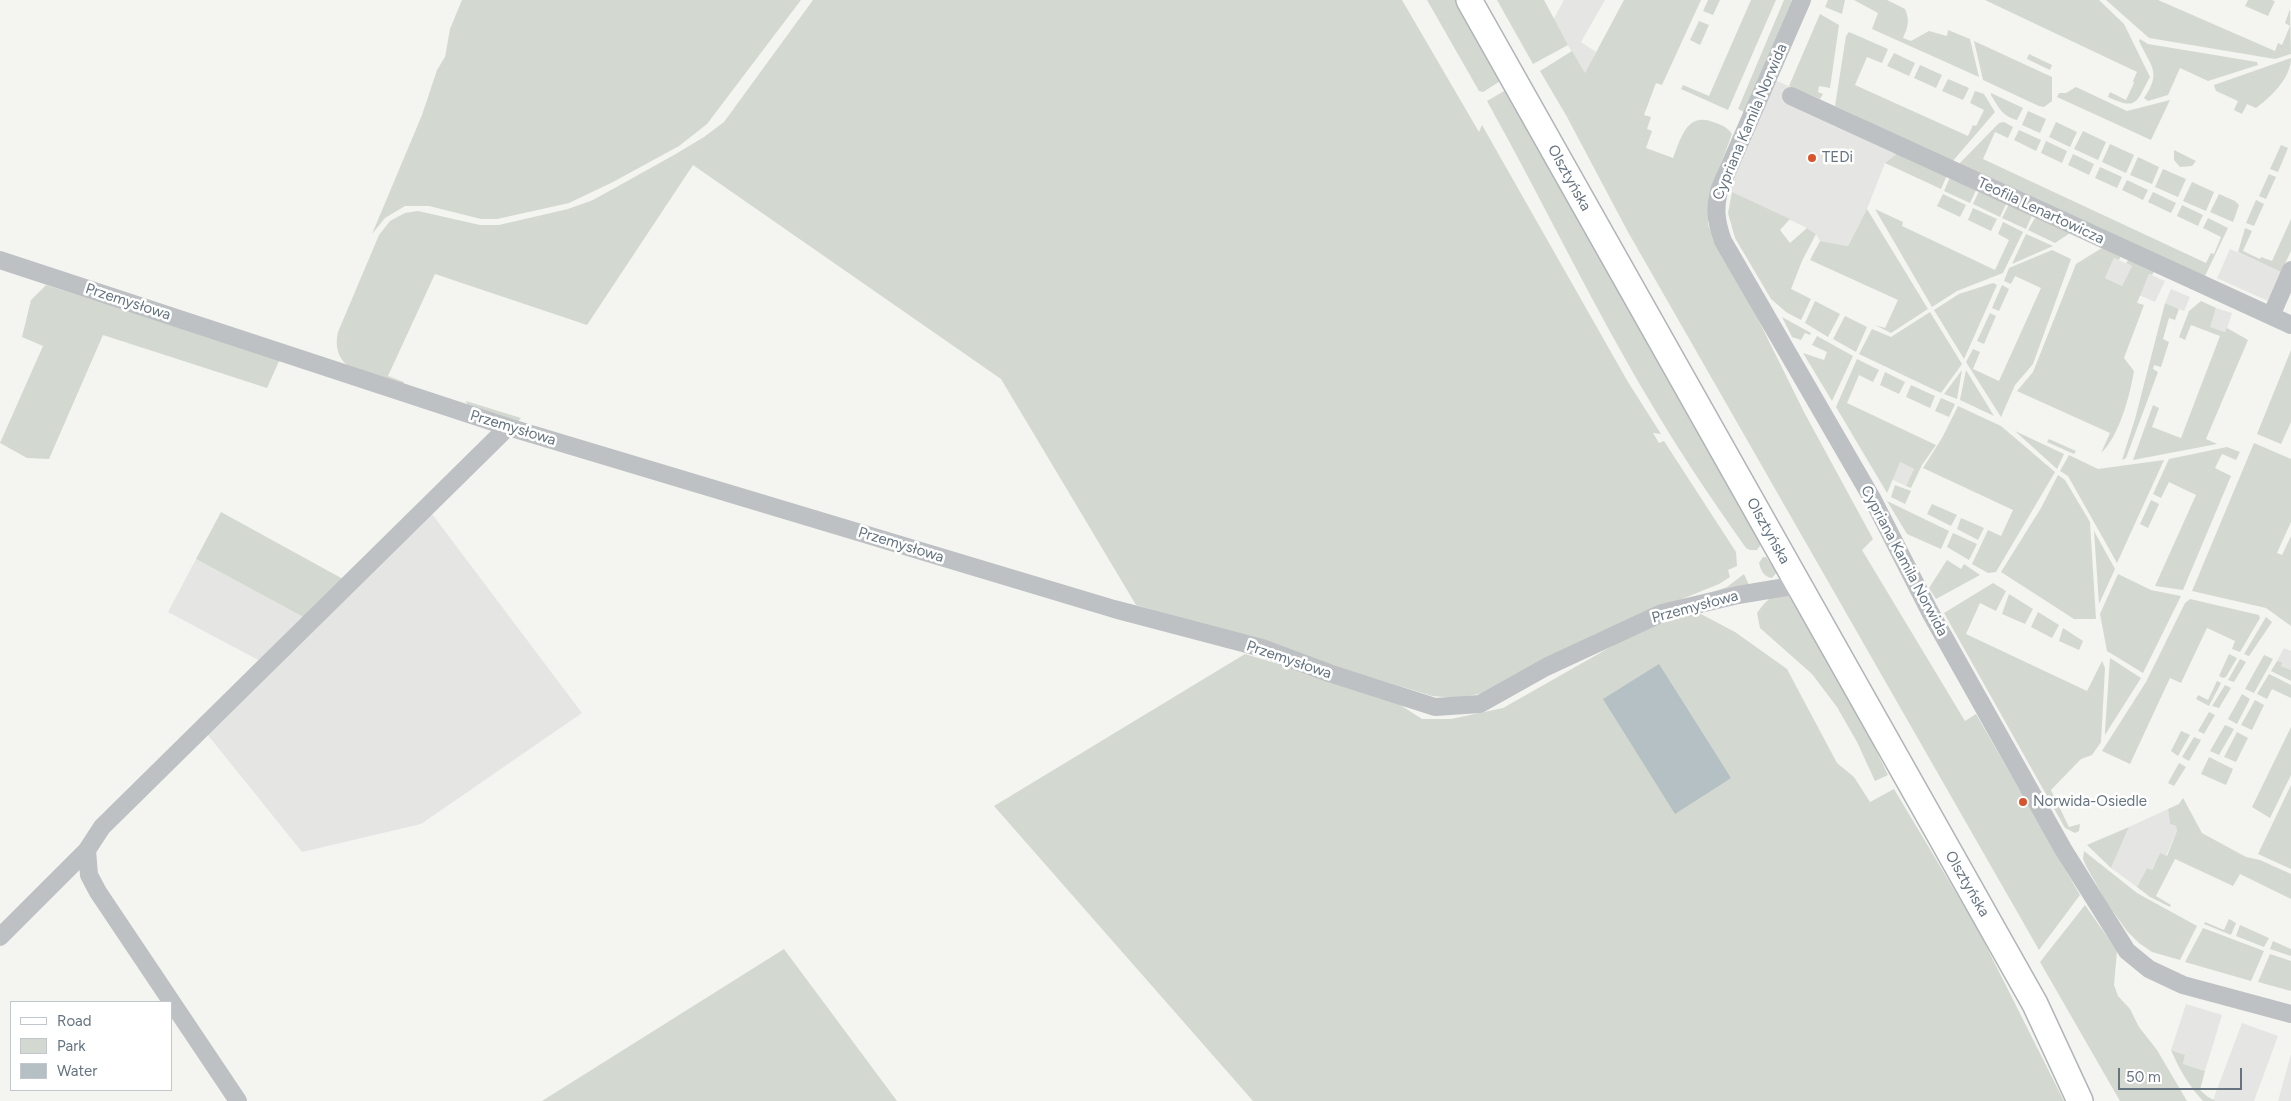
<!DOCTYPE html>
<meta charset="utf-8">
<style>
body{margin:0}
#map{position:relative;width:2291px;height:1101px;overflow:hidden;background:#f4f4f0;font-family:Figtree,sans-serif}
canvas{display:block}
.legend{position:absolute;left:10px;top:1001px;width:162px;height:90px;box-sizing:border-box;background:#fff;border:1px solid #c1c7cc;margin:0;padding:6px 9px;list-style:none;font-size:15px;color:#657480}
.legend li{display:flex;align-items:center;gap:10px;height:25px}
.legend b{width:25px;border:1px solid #c1c7cc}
.scale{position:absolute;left:2118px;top:1068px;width:124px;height:22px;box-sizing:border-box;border:2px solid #657480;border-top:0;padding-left:6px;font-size:15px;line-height:18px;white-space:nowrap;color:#657480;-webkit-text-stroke:4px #fff;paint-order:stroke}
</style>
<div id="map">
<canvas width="2291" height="1101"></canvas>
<ul class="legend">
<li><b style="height:6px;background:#fff"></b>Road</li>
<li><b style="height:14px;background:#d3d9d0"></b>Park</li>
<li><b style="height:14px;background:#b4c0c3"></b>Water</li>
</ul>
<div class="scale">50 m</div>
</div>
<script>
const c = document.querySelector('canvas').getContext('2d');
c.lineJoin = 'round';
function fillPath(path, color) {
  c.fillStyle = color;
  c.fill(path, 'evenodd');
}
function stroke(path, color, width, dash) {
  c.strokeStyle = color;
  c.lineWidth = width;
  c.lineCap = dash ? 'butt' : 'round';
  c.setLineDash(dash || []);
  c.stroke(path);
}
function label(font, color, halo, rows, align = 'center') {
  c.font = font + ' Figtree,sans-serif';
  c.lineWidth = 5;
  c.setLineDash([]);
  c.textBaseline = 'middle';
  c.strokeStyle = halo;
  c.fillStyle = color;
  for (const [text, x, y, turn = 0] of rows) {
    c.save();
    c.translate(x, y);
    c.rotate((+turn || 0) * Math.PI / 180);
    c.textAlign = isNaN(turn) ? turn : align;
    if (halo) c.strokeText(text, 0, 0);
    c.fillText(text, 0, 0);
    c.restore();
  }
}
fillPath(new Path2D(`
 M 1564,0 L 1605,0 L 1581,42 L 1596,52 L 1585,74 L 1553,20 Z
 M 1775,80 L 1905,139 L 1900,151 L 1885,163 L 1867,209 L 1848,246 L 1820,241 L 1816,234 L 1807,228 L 1727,190 Z
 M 2230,249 L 2281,272 L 2268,301 L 2217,278 Z
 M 2114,258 L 2132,266 L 2122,286 L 2105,278 Z
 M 2149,274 L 2165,281 L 2155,302 L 2139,295 Z
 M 2171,289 L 2190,297 L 2184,311 L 2165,303 Z
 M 2216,308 L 2232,313 L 2226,332 L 2209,327 Z
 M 1900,462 L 1914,469 L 1906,486 L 1891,479 Z
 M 432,514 L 582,713 L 421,824 L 302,852 L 207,734 Z
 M 196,559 L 307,619 L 262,662 L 168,612 Z
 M 2284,648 L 2291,651 L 2291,670 L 2280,666 L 2281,662 L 2277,661 Z
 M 2168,809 L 2170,824 L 2176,826 L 2177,831 L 2166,856 L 2160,853 L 2151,871 L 2147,868 L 2137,887 L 2111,868 L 2129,827 Z
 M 2186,1004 L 2222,1015 L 2205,1071 L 2183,1064 L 2185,1055 L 2171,1050 Z
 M 2242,1023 L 2278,1036 L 2254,1101 L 2216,1101 L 2213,1100 Z
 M 2291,1054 L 2291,1101 L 2278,1101 Z`), '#e5e6e4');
fillPath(new Path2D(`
 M 462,0 L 801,0 L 707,124 L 679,146 L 613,182 L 569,203 L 497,219 L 481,219 L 429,206 L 405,206 L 385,218 L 372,234 L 422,115 L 437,70 L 445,57 L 450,29 Z
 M 813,0 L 1402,0 L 1479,132 L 1482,125 L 1628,382 L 1661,434 L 1653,433 L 1659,443 L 1664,441 L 1736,552 L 1737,566 L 1728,570 L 1730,577 L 1719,584 L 1596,634 L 1484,693 L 1457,698 L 1432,696 L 1136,605 L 1001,379 L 693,165 L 587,325 L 435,274 L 388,376 L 404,382 L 403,386 C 372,376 329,373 338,332 L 379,235 L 390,221 L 405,213 L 418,211 L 480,225 L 499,225 L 568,209 L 593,200 L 674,155 L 704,137 L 724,122 Z
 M 1427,0 L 1457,0 L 1502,80 L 1483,92 L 1479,91 Z
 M 1497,0 L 1544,0 L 1568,45 L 1533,64 Z
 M 1624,0 L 1701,0 L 1662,85 L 1656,83 L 1644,115 L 1651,117 L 1647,129 L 1652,131 L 1646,148 L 1673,158 C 1681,138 1687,112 1713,122 C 1722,125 1727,127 1732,134 L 1709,196 L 1708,224 L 1713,239 L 1749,301 L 1804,412 L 1873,539 L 1862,550 L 1965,721 L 1976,714 L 2080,895 L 2039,950 L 1628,232 L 1567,117 L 1540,71 L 1572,51 L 1585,73 Z
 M 1708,0 L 1720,0 L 1713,15 L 1703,11 Z
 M 1751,0 L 1776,0 L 1728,110 L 1681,89 L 1683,85 L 1709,96 Z
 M 1784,0 L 1792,0 L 1744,112 L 1738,109 Z
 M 1828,0 L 1845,0 L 1842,14 L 1825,7 Z
 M 1854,0 L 1887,0 L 1905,9 C 1910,20 1908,27 1903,38 L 1911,41 L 1929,31 L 1947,36 L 1948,30 L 1970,39 L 1979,77 L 1872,29 L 1878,13 Z
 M 1985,0 L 2099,0 L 2124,24 L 2150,77 C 2136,102 2138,111 2108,97 L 2110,92 L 2126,100 L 2134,83 L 2133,81 L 2137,72 Z
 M 2106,0 L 2158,0 L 2275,51 L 2278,43 L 2282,45 L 2290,26 L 2285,23 L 2290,9 L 2291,54 L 2275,59 L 2149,38 Z
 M 2248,0 L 2271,0 L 2275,1 L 2268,16 L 2245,6 Z
 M 1820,14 L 1839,25 L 1830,88 L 1819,86 L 1818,92 L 1823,94 L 1820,99 L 1789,86 Z
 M 1699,21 L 1709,25 L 1700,45 L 1690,40 Z
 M 1849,32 L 1888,49 L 1882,63 L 1867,57 L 1855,85 L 1968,136 L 1973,125 L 1976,126 L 1984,110 L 1970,103 L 1975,91 L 1984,94 L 1995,112 L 1952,162 L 1835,106 L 1846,36 Z
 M 2140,39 L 2148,44 L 2257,62 L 2258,65 L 2208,81 L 2180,68 L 2168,95 L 2148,101 L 2144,98 C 2162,72 2151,67 2139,41 Z
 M 1974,41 L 2052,77 L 2052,101 L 2044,107 L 2039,106 L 1983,80 Z
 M 1894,53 L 1915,63 L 1909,76 L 1887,66 Z
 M 2029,54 L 2052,65 L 2050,70 L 2027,59 Z
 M 2291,58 C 2291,78 2271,97 2256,108 L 2247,104 L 2242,114 L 2234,110 L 2238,101 L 2216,91 L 2214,85 Z
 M 1920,65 L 1942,75 L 1936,88 L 1914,78 Z
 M 1948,79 L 1969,88 L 1963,100 L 1942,91 Z
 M 2076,87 L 2127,111 L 2170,100 L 2151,140 L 2057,97 L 2059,93 L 2066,93 Z
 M 1506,90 L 1762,543 L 1757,550 L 1750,550 L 1746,548 C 1715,504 1685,460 1658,415 C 1596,313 1545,205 1487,101 Z
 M 1991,93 L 2023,108 L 2017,120 C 2002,116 1999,108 1991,95 Z
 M 2028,111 L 2046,119 L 2040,133 L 2022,125 Z
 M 2004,122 L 2013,127 L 2008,138 L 1995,132 L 1983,159 L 2206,263 L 2211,253 L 2214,254 L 2221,237 L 2203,228 L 2208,218 L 2228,228 L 2205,276 L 2199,279 L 1957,166 L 1999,123 Z
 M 2056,122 L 2077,132 L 2070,147 L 2049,137 Z
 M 2019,130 L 2041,140 L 2036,151 L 2014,140 Z
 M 2083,131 L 2106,142 L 2098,160 L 2074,149 Z
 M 2046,141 L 2067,151 L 2062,163 L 2041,153 Z
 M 2110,144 L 2134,155 L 2126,173 L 2102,162 Z
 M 2281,145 L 2288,148 L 2278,172 L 2270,169 Z
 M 2174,150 L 2196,161 L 2192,166 L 2180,167 L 2174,160 Z
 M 1900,151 L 1948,173 L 1941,189 L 1885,163 Z
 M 2073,154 L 2094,164 L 2089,175 L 2068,165 Z
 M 2138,157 L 2159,167 L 2152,184 L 2130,175 Z
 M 2100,167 L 2122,177 L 2117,188 L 2095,178 Z
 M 2163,169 L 2186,179 L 2178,197 L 2155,187 Z
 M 2269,174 L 2276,177 L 2266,199 L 2259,196 Z
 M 1951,175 L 1977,188 L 1970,203 L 1944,191 Z
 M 2127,180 L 2148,190 L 2143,200 L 2122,190 Z
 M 2192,182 L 2214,192 L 2206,211 L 2183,201 Z
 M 1980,189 L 2007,202 L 2000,217 L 1973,204 Z
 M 1732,192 L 1790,219 L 1780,230 L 1790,243 L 1807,228 L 1816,234 L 1802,261 L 1791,289 L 1811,299 L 1801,320 L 1786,312 L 1771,299 L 1735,238 L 1728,213 Z
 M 2153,192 L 2176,203 L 2171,213 L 2148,202 Z
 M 1943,194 L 1966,205 L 1960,217 L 1937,206 Z
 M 2219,194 L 2235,201 L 2239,205 L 2233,222 L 2210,212 Z
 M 2256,200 L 2264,204 L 2254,226 L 2246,223 Z
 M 2010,202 L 2033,213 L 2026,229 L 2002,218 Z
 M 2182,205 L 2203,215 L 2198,226 L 2177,216 Z
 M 1973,208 L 1997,219 L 1991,231 L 1968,220 Z
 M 1867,209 L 1928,309 L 1891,333 L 1875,325 L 1885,328 L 1898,300 L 1810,260 L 1820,241 L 1848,246 Z
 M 1875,209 L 1903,222 L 1902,226 L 1995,270 L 2009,240 L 1998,234 L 2003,222 L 2023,232 L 2003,273 L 1957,291 L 1932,307 Z
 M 2036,216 L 2070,233 L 2055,243 L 2028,230 Z
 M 2291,219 L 2291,251 L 2281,272 L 2238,252 L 2245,228 L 2252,231 L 2243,251 L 2260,259 L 2261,257 L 2272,261 Z
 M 2026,234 L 2053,246 L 2012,264 Z
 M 2102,248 L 2121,255 L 2119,260 L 2114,258 L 2105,278 L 2122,286 L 2132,266 L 2126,263 L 2129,259 L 2155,270 L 2152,275 L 2149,274 L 2137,303 L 2144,305 L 2124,358 L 2134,371 C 2130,395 2119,437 2101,453 L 2110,433 L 2017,391 L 2033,372 L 2076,264 Z
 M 2052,250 L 2071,259 L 2033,364 L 2015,385 L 2001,417 L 1966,362 L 1973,349 L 1980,352 L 1973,369 L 1999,381 L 2041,288 L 2015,276 L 2011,284 L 2004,281 L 2009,268 Z
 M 1993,283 L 1997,285 L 1964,359 L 1934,310 L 1959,294 Z
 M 46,285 L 280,359 L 267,388 L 103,335 L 49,459 L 27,458 L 0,443 L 43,346 L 22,337 L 31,300 Z
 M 2002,285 L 2009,289 L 1999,311 L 1992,308 Z
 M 1815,301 L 1840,314 L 1828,337 L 1805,323 Z
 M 2201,301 L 2216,308 L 2210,327 L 2225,332 L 2227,328 L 2248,340 L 2206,439 L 2217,444 L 2133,460 L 2153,405 L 2159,408 L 2152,427 L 2181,438 L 2220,336 L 2191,325 L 2185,340 L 2179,337 L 2189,311 Z
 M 2165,303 L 2179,309 L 2175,320 L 2169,318 L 2163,339 L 2169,342 L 2161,367 L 2154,365 L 2153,369 L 2158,372 L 2126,458 L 2122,460 L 2135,419 Z
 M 1930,312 L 1962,364 L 1941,393 L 1859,354 L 1872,329 L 1891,337 Z
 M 1990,313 L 1996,316 L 1984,344 L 1977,341 Z
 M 1845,316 L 1867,327 L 1856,352 L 1833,339 Z
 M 1782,317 L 1811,333 L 1810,335 L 1805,333 L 1801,340 L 1792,337 Z
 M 1817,336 L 1853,356 L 1832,401 L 1803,353 L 1824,360 L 1827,352 L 1812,345 Z
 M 2291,350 L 2291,422 L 2281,444 L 2257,434 Z
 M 1857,359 L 1879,370 L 1873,382 L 1859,375 L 1847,403 L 1936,445 L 1922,465 L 1911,488 L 1906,486 L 1914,469 L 1900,462 L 1887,493 L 1836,407 Z
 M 1962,370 L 1957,399 L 1944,394 Z
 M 1966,370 L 1994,416 L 1960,400 Z
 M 1885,372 L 1905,382 L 1899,394 L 1880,385 Z
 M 1911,385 L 1935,396 L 1930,408 L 1906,397 Z
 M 1941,398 L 1955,404 L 1949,417 L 1935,411 Z
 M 466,401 L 521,418 L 517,423 L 469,409 Z
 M 1958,406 L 2001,426 L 2055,472 L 1996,572 L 1988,573 L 1972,564 L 1988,530 L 2001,536 L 2013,510 L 1923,468 L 1942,438 Z
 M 2015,431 L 2064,454 L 2057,469 Z
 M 2049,439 L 2076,451 L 2074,454 L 2047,442 Z
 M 2254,443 L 2291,459 L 2291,522 L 2277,553 L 2282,555 L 2291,536 L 2291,626 L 2266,608 L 2192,591 Z
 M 2227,447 L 2240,452 L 2236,460 L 2222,454 L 2215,468 L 2231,476 L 2183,590 L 2155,586 L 2196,495 L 2169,482 L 2161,498 L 2153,494 L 2169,459 Z
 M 2069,455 L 2098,469 L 2164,460 L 2117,563 L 2068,476 L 2060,471 Z
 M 2058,475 L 2065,480 L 2090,522 L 2096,619 L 2074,619 L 2001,572 L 2041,508 Z
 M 1895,485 L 1911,491 L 1905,504 L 1891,497 Z
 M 2151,500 L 2159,504 L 2148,528 L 2140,524 Z
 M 1887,501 L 1949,531 L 1941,549 L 1907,534 Z
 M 1932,504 L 1957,515 L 1951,526 L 1927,514 Z
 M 221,512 L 343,579 L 307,619 L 196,559 Z
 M 1961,518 L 1984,528 L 1978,540 L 1957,529 Z
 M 2094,531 L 2115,569 L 2099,604 Z
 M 1953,533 L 1977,544 L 1969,560 L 1947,547 Z
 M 1763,557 L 1766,557 L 1777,572 L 1772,578 C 1764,577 1761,571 1759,563 Z
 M 1947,560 L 1961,569 L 1964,564 L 1980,575 L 1936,599 L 1929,588 Z
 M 1744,574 L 1749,585 L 1702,596 L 1727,587 Z
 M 2118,574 L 2151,590 L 2181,596 L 2143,673 L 2107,651 L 2100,614 Z
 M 1993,583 L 2006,591 L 1996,611 L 1980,603 L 1966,634 L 2087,691 L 2102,661 L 2105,668 L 2101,742 L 2092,755 L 2081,759 L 2051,790 L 2069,827 L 2080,824 L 2079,831 L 2075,833 L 2065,828 L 1944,613 Z
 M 1785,590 L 1844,685 L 1888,775 L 1875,781 L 1857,742 L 1837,707 L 1812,674 L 1760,628 L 1757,613 C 1765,602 1772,594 1785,590 Z
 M 2009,594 L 2033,609 L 2025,624 L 2002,614 Z
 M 2190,599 L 2259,615 L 2260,618 L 2240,652 L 2232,649 L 2235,641 L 2207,628 L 2181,683 L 2170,678 L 2130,764 L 2102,751 L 2146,682 L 2185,603 Z
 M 2038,612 L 2059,625 L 2052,638 L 2031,627 Z
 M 1699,613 L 1735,632 L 1787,669 L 1837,763 L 1854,777 L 1870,802 L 1894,789 L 1977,928 L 2064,1101 L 1253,1101 L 994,806 L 1245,654 L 1388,697 L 1422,719 L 1451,719 L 1503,708 L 1644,628 Z
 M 2266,617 L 2272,622 L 2249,656 L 2244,654 Z
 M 2063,628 L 2083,641 L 2079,650 L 2059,641 Z
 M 2229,654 L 2237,658 L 2226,677 L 2223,678 L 2219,676 Z
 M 2264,655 L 2273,659 L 2254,693 L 2245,689 Z
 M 2110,658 L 2141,678 L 2105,735 L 2105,731 Z
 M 2240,659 L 2246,662 L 2234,682 L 2228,680 Z
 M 2277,661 L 2282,662 L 2281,666 L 2291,670 L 2291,681 L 2271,671 Z
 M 2269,674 L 2291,685 L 2291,698 L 2272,689 L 2267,699 L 2257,694 Z
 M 2217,681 L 2221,683 L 2209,706 L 2196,699 L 2198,695 L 2208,700 Z
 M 2225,685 L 2231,688 L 2219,708 L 2212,706 Z
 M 2242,694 L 2250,699 L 2237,724 L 2228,719 Z
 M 2255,700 L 2264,705 L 2252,730 L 2241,725 Z
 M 2209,712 L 2215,715 L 2204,734 L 2198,731 Z
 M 2225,725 L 2234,729 L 2219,755 L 2210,751 Z
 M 2291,727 L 2291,775 L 2270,818 L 2252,807 Z
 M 2181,731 L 2190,735 L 2178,756 L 2171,751 Z
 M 2237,732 L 2248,738 L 2236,762 L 2224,757 Z
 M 2194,737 L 2201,740 L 2189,761 L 2182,757 Z
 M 2209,757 L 2233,769 L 2226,785 L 2201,774 Z
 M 2179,763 L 2186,767 L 2174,786 L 2168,783 Z
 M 2291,785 L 2291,869 L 2258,854 Z
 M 2183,798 L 2202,833 L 2246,857 L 2260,860 L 2291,874 L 2291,899 L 2240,874 L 2233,886 L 2175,859 L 2156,896 L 2171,905 L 2170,907 L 2150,897 L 2137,887 L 2147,868 L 2152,870 L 2160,853 L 2167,856 L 2177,831 L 2176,826 L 2170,824 L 2168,809 L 2179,804 Z
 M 2129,827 L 2111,868 L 2087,845 Z
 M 2084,851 L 2137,893 L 2197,926 L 2180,960 L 2152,952 L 2139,943 L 2127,931 L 2107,903 L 2086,866 L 2083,859 Z
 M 2085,905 L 2117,951 L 2114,985 L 2118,996 L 2130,1009 L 2139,1027 L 2157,1050 L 2187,1101 L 2120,1101 L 2040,962 Z
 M 2229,919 L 2236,923 L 2231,935 L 2204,924 L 2205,922 L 2224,930 Z
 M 2240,925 L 2269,938 L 2264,947 L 2236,936 Z
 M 2203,928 L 2264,951 L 2251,981 L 2185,962 Z
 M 2273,941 L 2291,949 L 2291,956 L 2270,949 Z
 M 784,949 L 897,1101 L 542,1101 Z
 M 2270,954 L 2291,961 L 2291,991 L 2258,982 Z
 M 2171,1050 L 2185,1055 L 2183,1064 L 2205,1071 L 2200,1090 L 2208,1097 L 2216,1101 L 2203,1101 C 2189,1086 2179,1069 2171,1050 Z`), '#d3d9d0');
fillPath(new Path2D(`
 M 1659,664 L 1731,778 L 1675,814 L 1603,699 Z`), '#b4c0c3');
const secondary = new Path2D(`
 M 1469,0 L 2035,1004 L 2080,1101`);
stroke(secondary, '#b0b5b9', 28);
stroke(new Path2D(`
 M 1802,0 L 1720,188 C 1714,208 1716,222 1723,241 L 1873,500 L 1930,612 L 2063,849 L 2127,951 L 2149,969 L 2183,985 L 2291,1014
 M 1791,96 L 2291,325
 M 0,260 L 508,427 L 1114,609 L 1262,648 L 1329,673 L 1435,707 L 1480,704 L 1546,667 L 1662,613 L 1738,595 L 1798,585
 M 2271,316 L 2291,270
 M 0,937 L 87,850
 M 238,1101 L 98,892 L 89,875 L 87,850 L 102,827 L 508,427`), '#bdc1c4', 18);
stroke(secondary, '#fff', 25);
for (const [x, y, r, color] of [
 [1812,158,5,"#d9542b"],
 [2023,802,5,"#d9542b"]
]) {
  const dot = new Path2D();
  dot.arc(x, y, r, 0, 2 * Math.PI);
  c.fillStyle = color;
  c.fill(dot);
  stroke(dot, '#fff', 2);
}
label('15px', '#657480', '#fff', [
 ["Cypriana Kamila Norwida",1750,122,-67],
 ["Olsztyńska",1569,178,61],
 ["Teofila Lenartowicza",2041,211,25],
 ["Przemysłowa",128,302,18],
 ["Przemysłowa",513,428,17],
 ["Olsztyńska",1768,531,61],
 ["Przemysłowa",901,545,17],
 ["Cypriana Kamila Norwida",1904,561,62],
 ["Przemysłowa",1695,607,-15],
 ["Przemysłowa",1289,660,19],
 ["Olsztyńska",1967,884,60]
]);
label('15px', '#657480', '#fff', [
 ["TEDi",1822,158],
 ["Norwida-Osiedle",2033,802]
], 'left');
</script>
